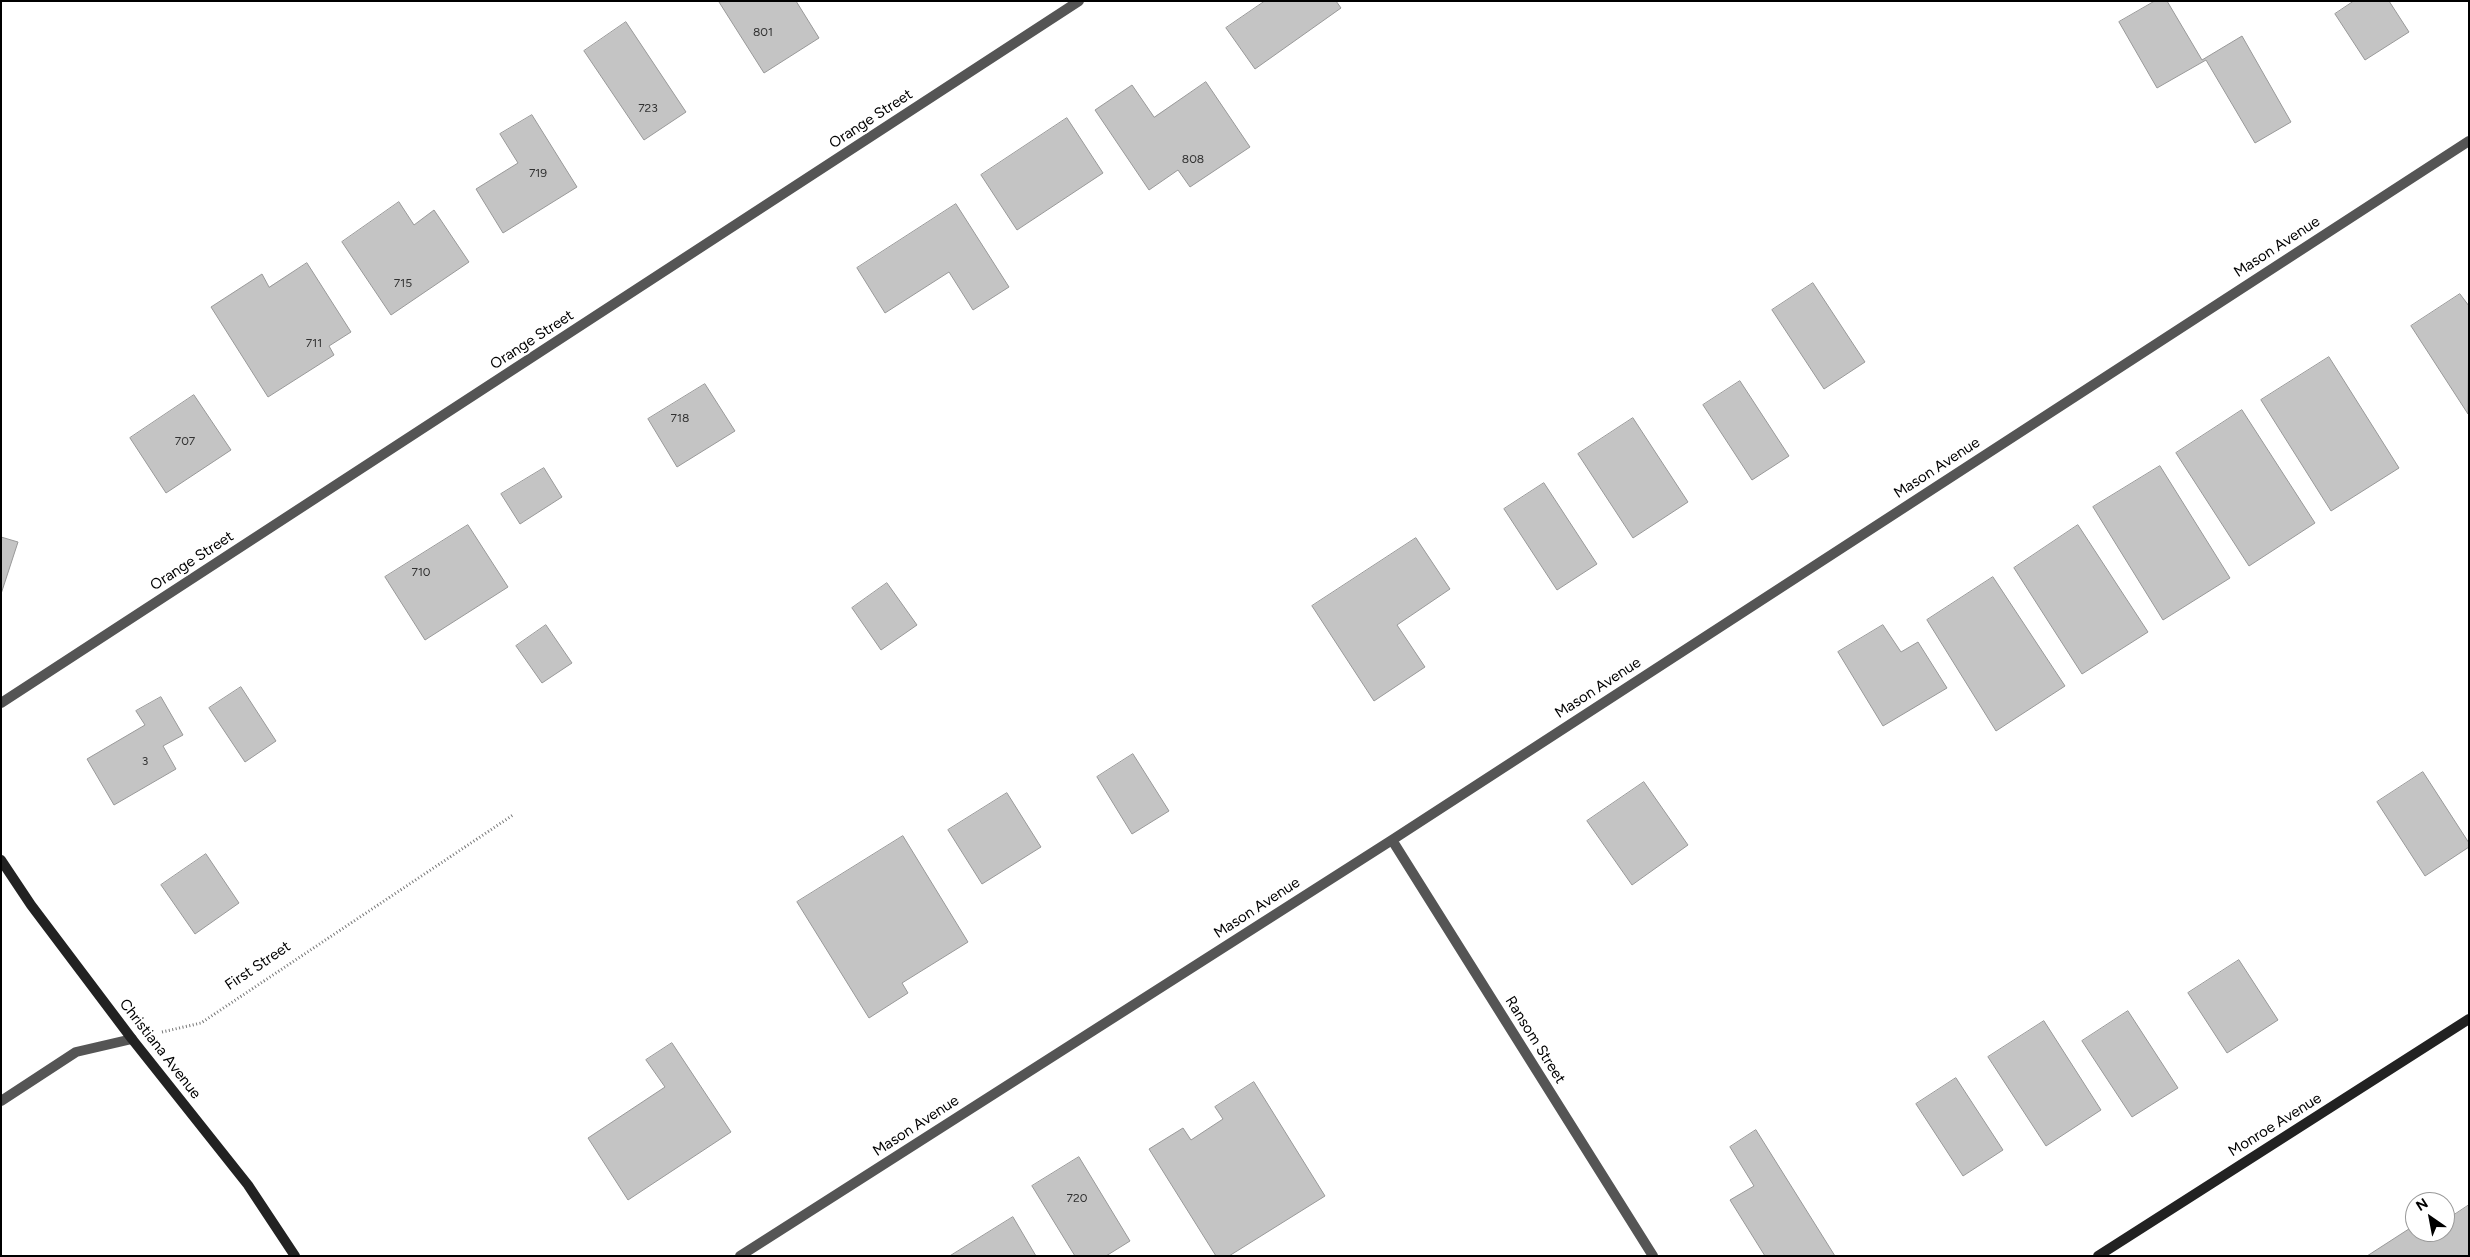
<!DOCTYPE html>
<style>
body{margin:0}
#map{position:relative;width:2470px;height:1257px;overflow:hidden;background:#fff;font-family:Figtree,sans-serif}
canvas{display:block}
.frame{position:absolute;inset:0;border:2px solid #000;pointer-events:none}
.north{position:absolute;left:2405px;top:1192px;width:50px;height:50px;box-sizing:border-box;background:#fff;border:1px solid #999;border-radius:50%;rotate:327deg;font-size:14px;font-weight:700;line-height:20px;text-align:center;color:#000}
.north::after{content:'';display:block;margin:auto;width:18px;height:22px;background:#000;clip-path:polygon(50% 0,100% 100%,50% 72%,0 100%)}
</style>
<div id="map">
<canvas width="2470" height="1257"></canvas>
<div class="frame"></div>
<div class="north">N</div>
</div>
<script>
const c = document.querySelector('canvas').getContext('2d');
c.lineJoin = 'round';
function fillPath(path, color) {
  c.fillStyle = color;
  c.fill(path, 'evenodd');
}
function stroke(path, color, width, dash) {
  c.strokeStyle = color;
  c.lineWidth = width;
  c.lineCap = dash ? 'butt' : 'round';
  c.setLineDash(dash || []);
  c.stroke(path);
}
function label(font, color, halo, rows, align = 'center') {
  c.font = font + ' Figtree,sans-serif';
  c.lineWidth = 4.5;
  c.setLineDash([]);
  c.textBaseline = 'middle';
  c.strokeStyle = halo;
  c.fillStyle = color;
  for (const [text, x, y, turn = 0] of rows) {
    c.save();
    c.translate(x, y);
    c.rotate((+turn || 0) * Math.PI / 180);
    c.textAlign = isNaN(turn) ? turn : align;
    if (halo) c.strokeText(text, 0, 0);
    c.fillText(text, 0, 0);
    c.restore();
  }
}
const building = new Path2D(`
 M 796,1 L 819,38 L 764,73 L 719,2 Z
 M 1265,1 L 1336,1 L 1341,8 L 1255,69 L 1226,28 Z
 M 2155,1 L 2167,1 L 2202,60 L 2242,36 L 2291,122 L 2255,143 L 2206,60 L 2157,88 L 2119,22 Z
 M 2354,1 L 2389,1 L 2409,32 L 2365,60 L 2335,14 Z
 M 626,22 L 686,112 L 644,140 L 584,51 Z
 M 1206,82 L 1250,147 L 1190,187 L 1178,170 L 1149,190 L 1095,110 L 1132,85 L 1154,117 Z
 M 532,115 L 577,187 L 503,233 L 476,189 L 518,163 L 500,134 Z
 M 1067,118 L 1103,173 L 1017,230 L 981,175 Z
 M 399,202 L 414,225 L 434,210 L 469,262 L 391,315 L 342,242 Z
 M 956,204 L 1009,287 L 973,310 L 949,272 L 885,313 L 857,268 Z
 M 307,263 L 351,332 L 329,346 L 334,355 L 268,397 L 211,307 L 262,274 L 269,287 Z
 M 1813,283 L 1865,362 L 1824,389 L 1772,310 Z
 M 2460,294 L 2469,306 L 2468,414 L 2411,326 Z
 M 2329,357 L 2399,468 L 2331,511 L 2261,400 Z
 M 1740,381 L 1789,456 L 1752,480 L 1703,405 Z
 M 705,384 L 735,431 L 677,467 L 648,419 Z
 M 194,395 L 231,450 L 166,493 L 130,438 Z
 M 2242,410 L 2315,523 L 2249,566 L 2176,453 Z
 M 1633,418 L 1688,502 L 1633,538 L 1578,454 Z
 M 2160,466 L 2230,578 L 2163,620 L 2093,507 Z
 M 544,468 L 562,497 L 520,524 L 501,494 Z
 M 1544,483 L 1597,564 L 1557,590 L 1504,509 Z
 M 468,525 L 508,587 L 425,640 L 385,577 Z
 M 2078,525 L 2148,632 L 2082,674 L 2014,568 Z
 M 1,537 L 18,542 L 1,594 Z
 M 1416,538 L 1450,589 L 1397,625 L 1425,667 L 1374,701 L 1312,606 Z
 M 1993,577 L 2065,686 L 1996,731 L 1927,620 Z
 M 887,583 L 917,625 L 881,650 L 852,608 Z
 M 546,625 L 572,663 L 542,683 L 516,646 Z
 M 1883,625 L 1901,652 L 1918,642 L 1947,688 L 1883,726 L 1838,652 Z
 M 241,687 L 276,741 L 245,762 L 209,708 Z
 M 161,697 L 183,735 L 163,746 L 176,769 L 114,805 L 87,759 L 145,725 L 136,711 Z
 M 1133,754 L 1169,811 L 1132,834 L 1097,777 Z
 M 2423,772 L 2469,843 L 2469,847 L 2425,876 L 2377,802 Z
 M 1644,782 L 1688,845 L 1632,885 L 1587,821 Z
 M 1007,793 L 1041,847 L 982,884 L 948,830 Z
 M 903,836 L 968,942 L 902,983 L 908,993 L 869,1018 L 797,902 Z
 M 206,854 L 239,903 L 195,934 L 161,885 Z
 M 2239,960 L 2278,1020 L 2227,1053 L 2188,993 Z
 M 2128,1011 L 2178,1088 L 2132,1117 L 2082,1041 Z
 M 2044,1021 L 2101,1110 L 2046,1146 L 1988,1057 Z
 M 672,1043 L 731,1132 L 628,1200 L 588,1138 L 665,1087 L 646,1060 Z
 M 1956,1078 L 2003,1150 L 1963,1176 L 1916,1104 Z
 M 1254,1082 L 1325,1196 L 1229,1256 L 1216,1256 L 1149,1149 L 1183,1128 L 1191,1140 L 1223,1119 L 1215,1107 Z
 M 1756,1130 L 1835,1256 L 1765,1256 L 1730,1200 L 1754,1186 L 1730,1147 Z
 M 1079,1157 L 1130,1241 L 1106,1256 L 1075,1256 L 1032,1186 Z
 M 2469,1205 L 2469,1256 L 2367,1256 L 2415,1225 L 2415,1232 L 2419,1232 L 2422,1236 L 2428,1232 L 2445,1232 L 2445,1221 Z
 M 1013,1217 L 1036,1256 L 950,1256 Z`);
fillPath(building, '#c4c4c4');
stroke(building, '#999', 1);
stroke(new Path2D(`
 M 162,1032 L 201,1023 L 513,815`), '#777', 3, [1, 2.5]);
stroke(new Path2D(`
 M 1,703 L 1079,1
 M 1392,840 L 1653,1256
 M 1,1101 L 76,1052 L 132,1039
 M 740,1256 L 1392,840 L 2469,141`), '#555', 10);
stroke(new Path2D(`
 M 1,860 L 31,905 L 132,1039 L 248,1185 L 295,1256
 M 2098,1256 L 2469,1019`), '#222', 10);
label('12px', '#313131', null, [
 ["801",763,32],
 ["723",648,108],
 ["808",1193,159],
 ["719",538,173],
 ["715",403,283],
 ["711",314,343],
 ["718",680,418],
 ["707",185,441],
 ["710",421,572],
 ["3",145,761],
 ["720",1077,1198]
]);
label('15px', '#000', '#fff', [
 ["Orange Street",871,119,-33],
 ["Mason Avenue",2277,247,-33],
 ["Orange Street",532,340,-33],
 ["Mason Avenue",1937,468,-33],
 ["Orange Street",192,561,-33],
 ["Mason Avenue",1598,688,-33],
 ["Mason Avenue",1257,908,-33],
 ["First Street",258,966,-34],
 ["Ransom Street",1535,1040,58],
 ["Christiana Avenue",160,1049,52],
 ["Monroe Avenue",2275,1125,-32],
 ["Mason Avenue",916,1126,-33]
]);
</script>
